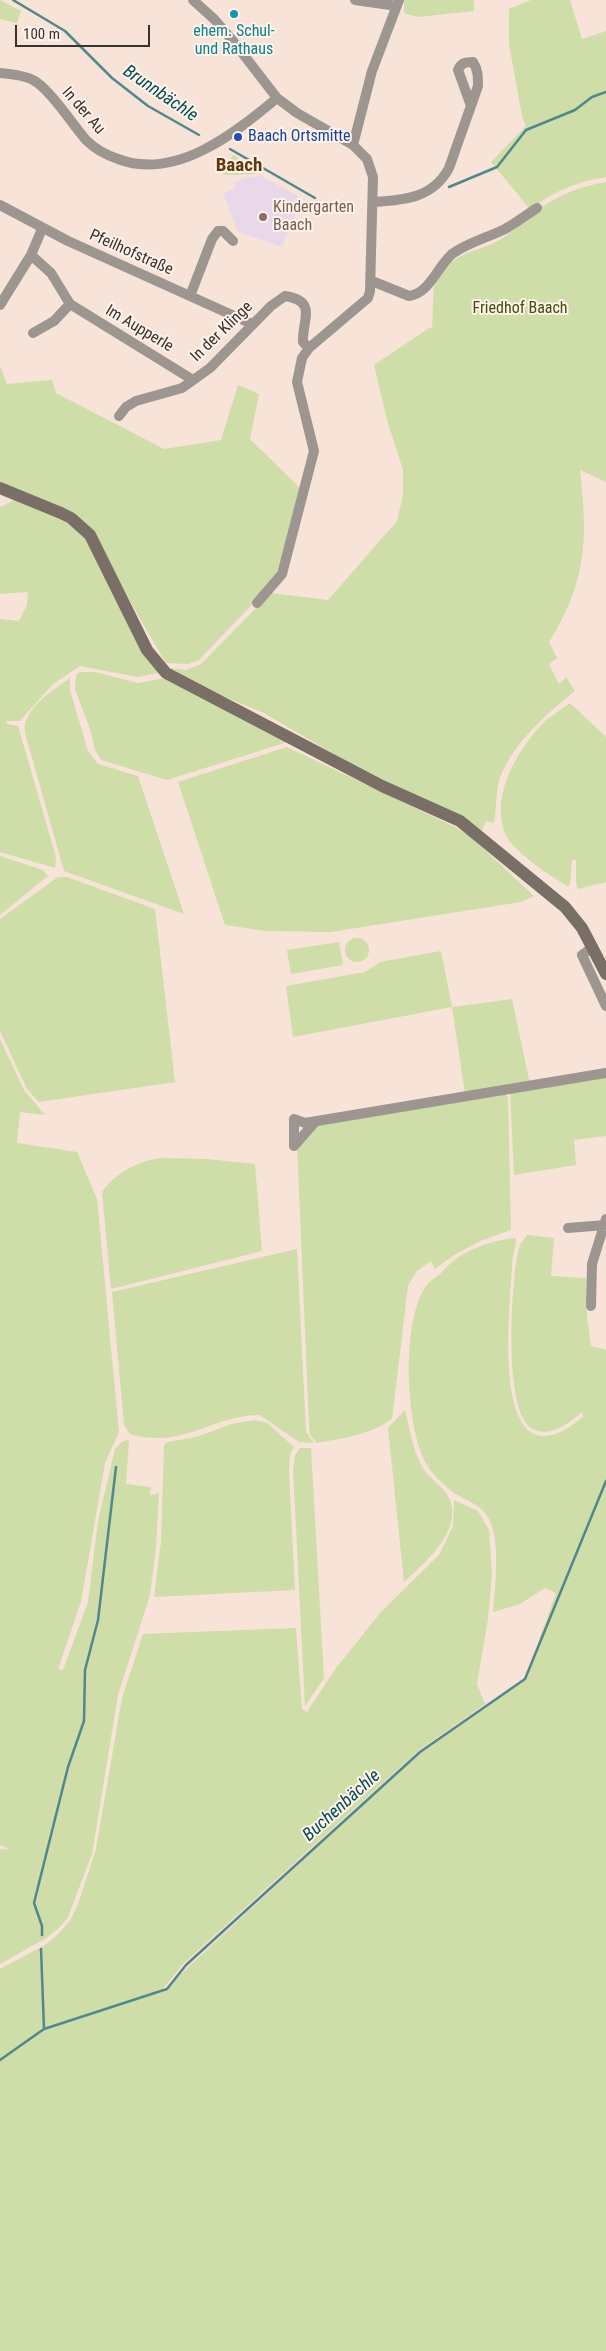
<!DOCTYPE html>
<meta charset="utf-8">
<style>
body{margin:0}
#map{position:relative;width:606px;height:2351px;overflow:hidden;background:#f8e3d8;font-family:"Roboto Condensed",sans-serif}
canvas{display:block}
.scale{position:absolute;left:15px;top:25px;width:135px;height:22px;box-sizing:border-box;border:2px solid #3a322e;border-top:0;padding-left:6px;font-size:15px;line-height:18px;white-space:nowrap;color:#3a322e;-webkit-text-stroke:4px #fff2eb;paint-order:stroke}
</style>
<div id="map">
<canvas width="606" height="2351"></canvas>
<div class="scale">100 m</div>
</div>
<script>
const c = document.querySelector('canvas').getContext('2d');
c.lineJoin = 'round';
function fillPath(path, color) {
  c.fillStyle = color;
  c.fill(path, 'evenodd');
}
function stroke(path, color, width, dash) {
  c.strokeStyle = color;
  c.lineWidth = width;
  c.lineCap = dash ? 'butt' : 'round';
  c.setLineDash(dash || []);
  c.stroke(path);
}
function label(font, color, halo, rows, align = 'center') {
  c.font = font + ' "Roboto Condensed",sans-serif';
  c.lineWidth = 4;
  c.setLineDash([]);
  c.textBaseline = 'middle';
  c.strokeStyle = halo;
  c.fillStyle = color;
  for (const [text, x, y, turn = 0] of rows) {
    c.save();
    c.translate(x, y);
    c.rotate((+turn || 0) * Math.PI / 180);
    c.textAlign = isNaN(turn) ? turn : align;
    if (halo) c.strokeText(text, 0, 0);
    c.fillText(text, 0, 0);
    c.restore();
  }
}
fillPath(new Path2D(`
 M 261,176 L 302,198 L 282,247 L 238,232 L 223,193 L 236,188 L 234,182 L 249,177 Z`), '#e9d8e9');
fillPath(new Path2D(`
 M 0,0 L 21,11 L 17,23 L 0,19 Z
 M 404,0 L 474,0 L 474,11 L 418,17 L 404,13 Z
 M 531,0 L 570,0 L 582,39 L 606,31 L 606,177 C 576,182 555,191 530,209 L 491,162 L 526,126 L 522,116 L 509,44 L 509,9 Z
 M 233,155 L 257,169 L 254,174 L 224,175 L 219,163 L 222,159 L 228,163 Z
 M 606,182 L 606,482 L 580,470 C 588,539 587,581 549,642 L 557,658 L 549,664 L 559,684 L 566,677 L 575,691 C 547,713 507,748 498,785 C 496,797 496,811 494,823 L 486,821 L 482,831 L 468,821 L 351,764 L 264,713 L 208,690 L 170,668 L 186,670 L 201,664 L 271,593 L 328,600 L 397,521 L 403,495 L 403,470 L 387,420 L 374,365 L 429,328 L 432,328 C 433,321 433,288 434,286 C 452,248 474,256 503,238 C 514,231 523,221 533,213 C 556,196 578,187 606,182 Z
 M 0,366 L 7,384 L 52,380 L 56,393 L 164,449 L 221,440 L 238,385 L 259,394 L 250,439 L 300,488 L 286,543 L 275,577 L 265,591 L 199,660 L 188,664 L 166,663 L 118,581 L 93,533 L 0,484 Z
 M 16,499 L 56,515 L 87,538 L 162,672 L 138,677 L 80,666 L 53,684 L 20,721 L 6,721 L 7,724 L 18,726 L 56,857 L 55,868 L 0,852 L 0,619 L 19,621 L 27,605 L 28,592 L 0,594 L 0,507 Z
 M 80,672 L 95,672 L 138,683 L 165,678 L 291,741 L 167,780 L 101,760 L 95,750 L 90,729 L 75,689 L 76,675 Z
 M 70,678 L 70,690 L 88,751 L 98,764 L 138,776 L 184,914 L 64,871 L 25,733 C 25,730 24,724 26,721 C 32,703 56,688 70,678 Z
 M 570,703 L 606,737 L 606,882 L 578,889 L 576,883 L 576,860 L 572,860 L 570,884 L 568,886 C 551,877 510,850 504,831 C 492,792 517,752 542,724 C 550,716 561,710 570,703 Z
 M 287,747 L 457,828 L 471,837 L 534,896 L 521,902 L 331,932 L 266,931 L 225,925 L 178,782 Z
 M 0,856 L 43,870 L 48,876 L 0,915 Z
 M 58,877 L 67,877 L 155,909 L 175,1082 L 39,1102 L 27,1089 L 0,1031 L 0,919 Z
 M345 950a12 12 0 1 1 24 0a12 12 0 1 1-24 0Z
 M 339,942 L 343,965 L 291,974 L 287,950 Z
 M 441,951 L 452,1007 L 512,999 L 530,1084 L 465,1094 L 452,1007 L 293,1037 L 286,986 L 365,972 L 380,962 Z
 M 0,1039 L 24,1090 L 45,1115 L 20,1112 L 17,1143 L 77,1152 L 97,1199 L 119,1432 L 105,1463 L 81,1602 L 58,1669 L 63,1670 L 88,1602 L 98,1521 L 115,1449 L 123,1441 L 129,1440 L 126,1484 L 151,1487 L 150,1495 L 159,1493 L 156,1547 L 150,1595 L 118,1695 L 92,1854 L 68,1917 L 61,1926 L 48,1937 L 0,1964 L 0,1849 L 10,1850 L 0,1845 Z
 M 606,1075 L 606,1136 L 574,1140 L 576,1165 L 514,1175 L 510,1091 Z
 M 504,1092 L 508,1097 L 511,1230 L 480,1241 L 454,1255 L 435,1269 L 431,1261 L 417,1271 L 408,1286 L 392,1419 C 370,1435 343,1438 317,1443 L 310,1435 L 309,1425 L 297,1145 L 319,1123 Z
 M 160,1158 L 207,1159 L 255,1164 L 262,1251 L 111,1289 L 102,1192 C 116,1172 137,1162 160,1158 Z
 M 527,1235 L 554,1238 L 551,1276 L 586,1278 L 587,1317 L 591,1346 L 606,1350 L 606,2351 L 0,2351 L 0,1969 L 45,1945 L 57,1935 L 70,1921 L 78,1904 L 96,1849 L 122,1698 L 143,1634 L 296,1628 L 302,1709 L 307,1712 L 336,1668 L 381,1612 L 439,1555 L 453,1526 L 454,1500 L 478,1511 L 489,1530 L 492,1576 L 488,1619 L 477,1684 L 485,1704 L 418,1751 L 184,1963 L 156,1997 L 420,1752 L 525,1679 L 556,1593 L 545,1588 L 520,1604 L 493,1612 C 495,1586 501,1543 489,1519 C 480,1502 464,1501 450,1490 C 443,1484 432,1474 427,1465 C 405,1428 401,1321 426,1286 C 430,1280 438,1277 443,1271 C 459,1252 490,1240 516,1238 C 516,1247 512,1256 512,1265 C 511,1296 494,1432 542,1436 C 558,1437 572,1425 583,1417 L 582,1412 C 569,1423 550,1439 531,1428 C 503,1410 511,1278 519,1248 C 520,1243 525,1239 527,1235 Z
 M 297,1249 L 306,1432 L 314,1443 L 299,1442 L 260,1415 C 215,1414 182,1450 130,1434 L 124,1425 L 112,1292 Z
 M 405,1410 C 410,1430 413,1454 425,1471 C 433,1481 445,1488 450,1500 C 462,1532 424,1564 404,1582 L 388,1428 Z
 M 255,1420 L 267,1423 L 294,1447 L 290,1454 L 289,1471 L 295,1590 L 154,1597 L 161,1542 L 164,1445 L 168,1442 L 196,1437 L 232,1424 Z
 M 300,1448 L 311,1448 L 324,1678 L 305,1706 L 293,1469 L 295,1455 Z`), '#cfdda8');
stroke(new Path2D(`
 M 13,0 L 65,31 L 112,78 L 148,106 L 199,135
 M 230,149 L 315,198
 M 449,187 L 497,167 L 526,130 L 575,110 L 592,97 L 606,92
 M 42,1935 L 42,1926 L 34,1903 L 68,1767 L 84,1721 L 85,1670 L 98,1620 L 116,1467
 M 41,1949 L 44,2029
 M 0,2060 L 44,2029 L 167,1989 L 186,1965 L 420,1752 L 525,1679 L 606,1481`), '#52888b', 2.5);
stroke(new Path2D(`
 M 193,0 L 214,19 L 233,41 L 277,98 L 297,113 L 353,145 L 367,159 L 373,177 L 370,291 L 368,298 L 309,348 L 302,358 L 297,382 L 314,451 L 282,574 L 257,603
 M 355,0 L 397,6
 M 0,73 C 11,74 24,75 33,80 C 49,88 73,125 86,140 C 95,149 106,155 118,159 C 176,181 235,133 277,98
 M 353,145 L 372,71 L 399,0
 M 374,202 C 405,200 433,198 449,168 L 478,86 C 478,76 478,70 473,62 C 465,62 461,63 458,70 L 470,103
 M 0,205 L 68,241 L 252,324
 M 31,255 L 51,273 L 70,304 L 193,380
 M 372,281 L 409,296 C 430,293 437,267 452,254 C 468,242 487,238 505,229 C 516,223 526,215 537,208
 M 190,296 L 212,239 L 218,231 L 223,231 L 233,241
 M 0,305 L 31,255 L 42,229
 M 33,333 L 54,321 L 70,304
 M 119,416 L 126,407 L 136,401 L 182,388 L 210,368 L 271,306 L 285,296 C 318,301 302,320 303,342 L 309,348
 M 593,947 L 582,955 L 606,1006
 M 294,1146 L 294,1119 L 305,1123 L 606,1073
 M 294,1146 L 315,1122
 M 568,1228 L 606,1225
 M 591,1306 L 592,1264 L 606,1219`), '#9d9690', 10);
stroke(new Path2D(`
 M 0,488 L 61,513 L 71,518 L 90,535 L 147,650 L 166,673 L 382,786 L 460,821 L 565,907 L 582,928 L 606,974`), '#796f66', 12);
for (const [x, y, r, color] of [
 [234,14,5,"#0f9aa8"],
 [238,137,5,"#1a4fb4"],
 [263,217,5,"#8d6e63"]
]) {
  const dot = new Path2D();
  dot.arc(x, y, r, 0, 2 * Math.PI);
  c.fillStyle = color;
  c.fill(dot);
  stroke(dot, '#fff2eb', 2);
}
label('16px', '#0d838f', '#fff2eb', [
 ["ehem. Schul-",234,32],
 ["und Rathaus",234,50]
]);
label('16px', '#3a322e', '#fff2eb', [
 ["In der Au",83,111,49],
 ["Pfeilhofstraße",131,253,24],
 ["Im Aupperle",139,329,31],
 ["In der Klinge",222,332,-44]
]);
label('16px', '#164399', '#fff2eb', [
 ["Baach Ortsmitte",248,137]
], 'left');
label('16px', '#785e54', '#fff2eb', [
 ["Kindergarten",273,208],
 ["Baach",273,226]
], 'left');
label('16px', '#424e0d', '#fff2eb', [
 ["Friedhof Baach",520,309]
]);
label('italic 18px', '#004e52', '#fff2eb', [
 ["Brunnbächle",160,94,34],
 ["Buchenbächle",342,1806,-42]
]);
label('bold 19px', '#60380a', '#fff2eb', [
 ["Baach",239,166]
]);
</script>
